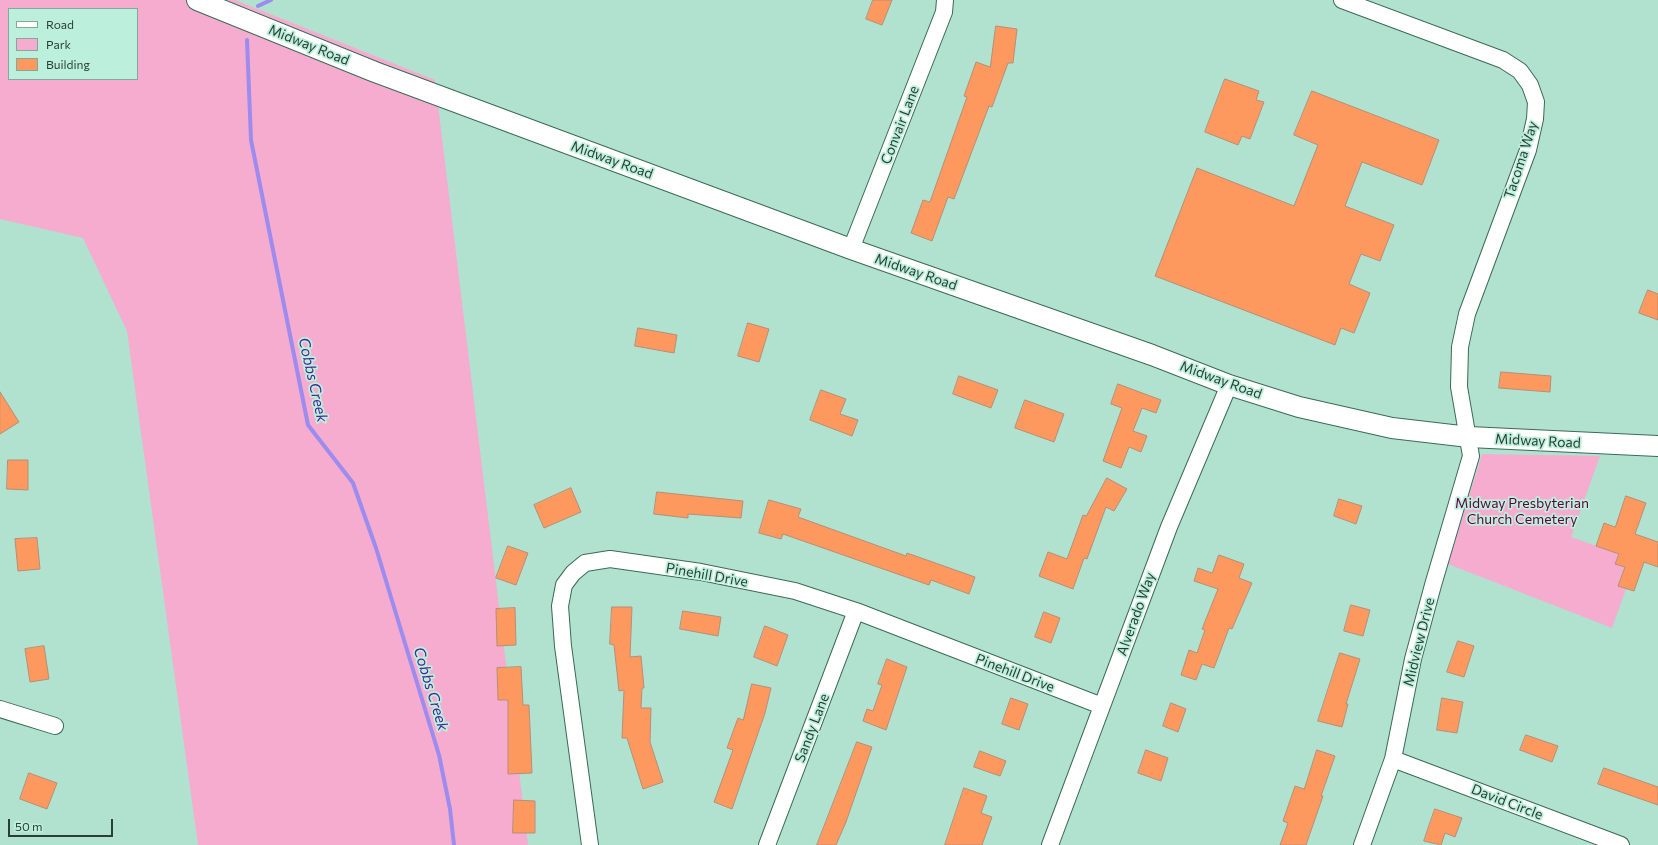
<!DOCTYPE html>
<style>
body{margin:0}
#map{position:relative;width:1658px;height:845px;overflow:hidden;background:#b0e2cf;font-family:Commissioner,sans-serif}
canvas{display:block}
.legend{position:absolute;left:8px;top:8px;width:130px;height:72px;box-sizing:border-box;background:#bdf0dc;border:1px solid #82a99a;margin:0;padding:5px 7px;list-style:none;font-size:12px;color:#2a3e37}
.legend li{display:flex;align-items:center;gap:8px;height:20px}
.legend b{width:20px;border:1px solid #82a99a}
.scale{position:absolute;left:8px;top:819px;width:105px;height:18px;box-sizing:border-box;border:2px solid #2a3e37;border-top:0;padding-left:5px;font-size:12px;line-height:14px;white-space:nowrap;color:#2a3e37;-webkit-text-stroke:3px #bdf0dc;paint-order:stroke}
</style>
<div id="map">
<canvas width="1658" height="845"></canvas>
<ul class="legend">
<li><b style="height:5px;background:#fff"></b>Road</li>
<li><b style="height:11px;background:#f6accf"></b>Park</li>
<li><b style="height:11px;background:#fd985e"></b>Building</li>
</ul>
<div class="scale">50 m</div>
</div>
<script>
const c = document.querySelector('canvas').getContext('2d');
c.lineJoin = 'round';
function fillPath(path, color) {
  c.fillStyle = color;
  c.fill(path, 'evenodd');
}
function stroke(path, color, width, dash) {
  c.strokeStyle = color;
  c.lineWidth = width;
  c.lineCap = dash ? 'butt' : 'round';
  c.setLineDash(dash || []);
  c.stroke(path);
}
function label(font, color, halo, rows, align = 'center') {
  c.font = font + ' Commissioner,sans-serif';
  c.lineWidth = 3.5;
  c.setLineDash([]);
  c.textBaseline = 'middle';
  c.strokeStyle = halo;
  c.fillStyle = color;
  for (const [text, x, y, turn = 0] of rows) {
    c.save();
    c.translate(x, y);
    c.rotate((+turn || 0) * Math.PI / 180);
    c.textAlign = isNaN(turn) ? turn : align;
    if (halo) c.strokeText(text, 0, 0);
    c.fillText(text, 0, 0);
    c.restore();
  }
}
fillPath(new Path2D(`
 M 0,0 L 235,0 L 435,80 L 528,845 L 198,845 L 127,331 L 83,238 L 0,219 ZM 9,9 L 137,9 L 137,79 L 9,79 Z
 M 1482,454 L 1600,456 L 1571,537 L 1619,554 L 1615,564 L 1625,567 L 1618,586 L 1626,589 L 1612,628 L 1448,564 Z`), '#f6accf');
stroke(new Path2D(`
 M 258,6 L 271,0
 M 247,40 L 251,140 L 308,425 L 353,483 L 376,548 L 439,755 L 450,809 L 454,845`), '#9b8cee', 4);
const building = new Path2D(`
 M 873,0 L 892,0 L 882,25 L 866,19 Z
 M 996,26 L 1017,29 L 1013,63 L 1008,63 L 992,107 L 989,106 L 954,199 L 948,197 L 932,241 L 911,233 L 923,200 L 930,202 L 967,97 L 964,96 L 976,62 L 990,67 Z
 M 1225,79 L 1259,91 L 1256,100 L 1264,102 L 1250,139 L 1242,136 L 1238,145 L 1205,132 Z
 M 1312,91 L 1439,140 L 1422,185 L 1362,162 L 1345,206 L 1394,225 L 1380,261 L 1361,254 L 1349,284 L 1370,293 L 1354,333 L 1341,328 L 1335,345 L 1155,276 L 1197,168 L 1294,206 L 1318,145 L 1294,135 Z
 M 1648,290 L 1658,294 L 1658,320 L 1639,313 Z
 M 748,323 L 769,329 L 759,362 L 738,356 Z
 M 638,328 L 677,335 L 674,353 L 635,346 Z
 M 1501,372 L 1551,376 L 1550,392 L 1499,388 Z
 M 959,376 L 998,390 L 991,408 L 953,394 Z
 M 1118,384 L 1161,400 L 1156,413 L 1142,408 L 1133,431 L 1147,436 L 1141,452 L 1129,447 L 1121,468 L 1103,461 L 1122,408 L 1111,404 Z
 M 821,390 L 846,399 L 840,414 L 858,420 L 852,436 L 810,420 Z
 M 0,392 L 19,422 L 0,434 Z
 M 1025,400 L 1064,414 L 1054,442 L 1015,428 Z
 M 8,460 L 28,460 L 28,490 L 7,489 Z
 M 1107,478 L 1127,489 L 1114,511 L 1106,507 L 1087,559 L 1084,558 L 1073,589 L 1039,576 L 1048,552 L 1067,559 L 1083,515 L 1086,516 Z
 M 571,488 L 581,512 L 544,528 L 534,505 Z
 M 657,492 L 743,501 L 741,518 L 688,514 L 688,518 L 654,514 Z
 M 1626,496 L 1646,503 L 1635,534 L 1658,542 L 1658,567 L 1644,562 L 1634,591 L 1618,586 L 1625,567 L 1615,564 L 1619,554 L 1596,546 L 1604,523 L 1615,527 Z
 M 1339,499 L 1362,506 L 1356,524 L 1334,516 Z
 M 769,500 L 801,509 L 798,517 L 906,556 L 907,553 L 975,577 L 969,594 L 931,580 L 929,585 L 783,534 L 781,539 L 759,533 Z
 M 37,538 L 40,569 L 18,571 L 15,539 Z
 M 508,546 L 528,553 L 516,585 L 496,578 Z
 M 1219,555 L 1244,564 L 1239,578 L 1252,583 L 1232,629 L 1229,628 L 1214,668 L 1202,664 L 1196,680 L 1181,675 L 1189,650 L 1197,653 L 1205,630 L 1202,629 L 1218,589 L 1194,581 L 1198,568 L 1212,573 Z
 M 1351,605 L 1370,610 L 1363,636 L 1344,631 Z
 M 612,607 L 632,607 L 630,657 L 641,656 L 644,688 L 642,688 L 641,708 L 651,708 L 650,742 L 663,782 L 643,789 L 627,738 L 622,738 L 624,690 L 619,691 L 614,645 L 610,644 Z
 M 515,608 L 516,645 L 497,646 L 496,609 Z
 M 683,611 L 721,617 L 718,636 L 680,629 Z
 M 1044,612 L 1060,618 L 1051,643 L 1035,637 Z
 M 765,626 L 788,635 L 777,666 L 754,657 Z
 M 1458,641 L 1474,646 L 1464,677 L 1447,672 Z
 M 44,646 L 49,679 L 30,682 L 25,649 Z
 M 1340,653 L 1360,659 L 1346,704 L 1348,704 L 1342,727 L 1318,721 Z
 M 887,659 L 907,667 L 886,730 L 863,721 L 867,709 L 873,711 L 882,685 L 878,684 Z
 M 521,667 L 523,705 L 529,705 L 532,773 L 508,774 L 508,700 L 498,700 L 497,668 Z
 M 752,684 L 771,688 L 765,713 L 732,809 L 714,802 L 733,750 L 727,748 L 738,718 L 743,720 Z
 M 1011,698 L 1028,704 L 1019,730 L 1002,724 Z
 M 1442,698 L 1463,702 L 1457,733 L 1437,730 Z
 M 1171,703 L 1186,709 L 1178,732 L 1163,726 Z
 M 1526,735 L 1558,746 L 1552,762 L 1520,750 Z
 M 857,742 L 872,747 L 846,822 L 836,845 L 817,845 Z
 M 1146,750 L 1168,758 L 1161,781 L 1138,773 Z
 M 1317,750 L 1335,756 L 1321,796 L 1323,796 L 1306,845 L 1280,845 L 1288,823 L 1283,821 L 1295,786 L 1304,789 Z
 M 980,751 L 1006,761 L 1000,776 L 974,767 Z
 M 1604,768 L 1658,787 L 1658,805 L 1598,784 Z
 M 29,773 L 57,783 L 47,809 L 20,799 Z
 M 964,788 L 987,796 L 981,813 L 992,817 L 982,845 L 945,845 Z
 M 514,800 L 535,801 L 535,833 L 513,833 Z
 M 1435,809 L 1462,818 L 1455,837 L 1445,833 L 1441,845 L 1424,841 Z`);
fillPath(building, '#fd985e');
stroke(building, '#b68e78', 1);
const minor = new Path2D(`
 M 1342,0 L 1503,60 L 1520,71 L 1530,85 L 1536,102 L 1535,119 L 1528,150 L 1467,314 L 1460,347 L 1459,387 L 1471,456 L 1433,585 L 1413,659 L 1393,759 L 1362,845
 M 851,249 L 944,12 L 945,0
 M 0,709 L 55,726
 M 1393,759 L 1621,845
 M 590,845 L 563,646 L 560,606 L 564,585 L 573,573 L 585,563 L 610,559 L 701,572 L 795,591 L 856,611 L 1102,706
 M 767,845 L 856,611
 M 1050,845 L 1169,527 L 1229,385`);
const tertiary = new Path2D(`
 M 197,0 L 375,72 L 851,249 L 1152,355 L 1229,385 L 1299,407 L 1392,428 L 1469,437 L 1658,446`);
stroke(minor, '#3b6a59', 18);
stroke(tertiary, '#3b6a59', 22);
stroke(minor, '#fff', 16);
stroke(tertiary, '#fff', 20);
label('14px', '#2a3e37', '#bdf0dc', [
 ["Midway Road",309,45,22],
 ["Convair Lane",900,125,-69],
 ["Midway Road",612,160,20],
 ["Tacoma Way",1521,160,-72],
 ["Midway Road",916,272,19],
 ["Midway Road",1221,380,20],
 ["Midway Road",1538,441,3],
 ["Pinehill Drive",707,575,10],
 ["Alverado Way",1136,614,-70],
 ["Midview Drive",1419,642,-76],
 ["Pinehill Drive",1015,673,21],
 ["Sandy Lane",812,728,-69],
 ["David Circle",1507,802,21]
]);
label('14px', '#60003d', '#bdf0dc', [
 ["Midway Presbyterian",1522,503],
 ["Church Cemetery",1522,519]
]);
label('italic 15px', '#472596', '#bdf0dc', [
 ["Cobbs Creek",313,380,77],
 ["Cobbs Creek",431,689,73]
]);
</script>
